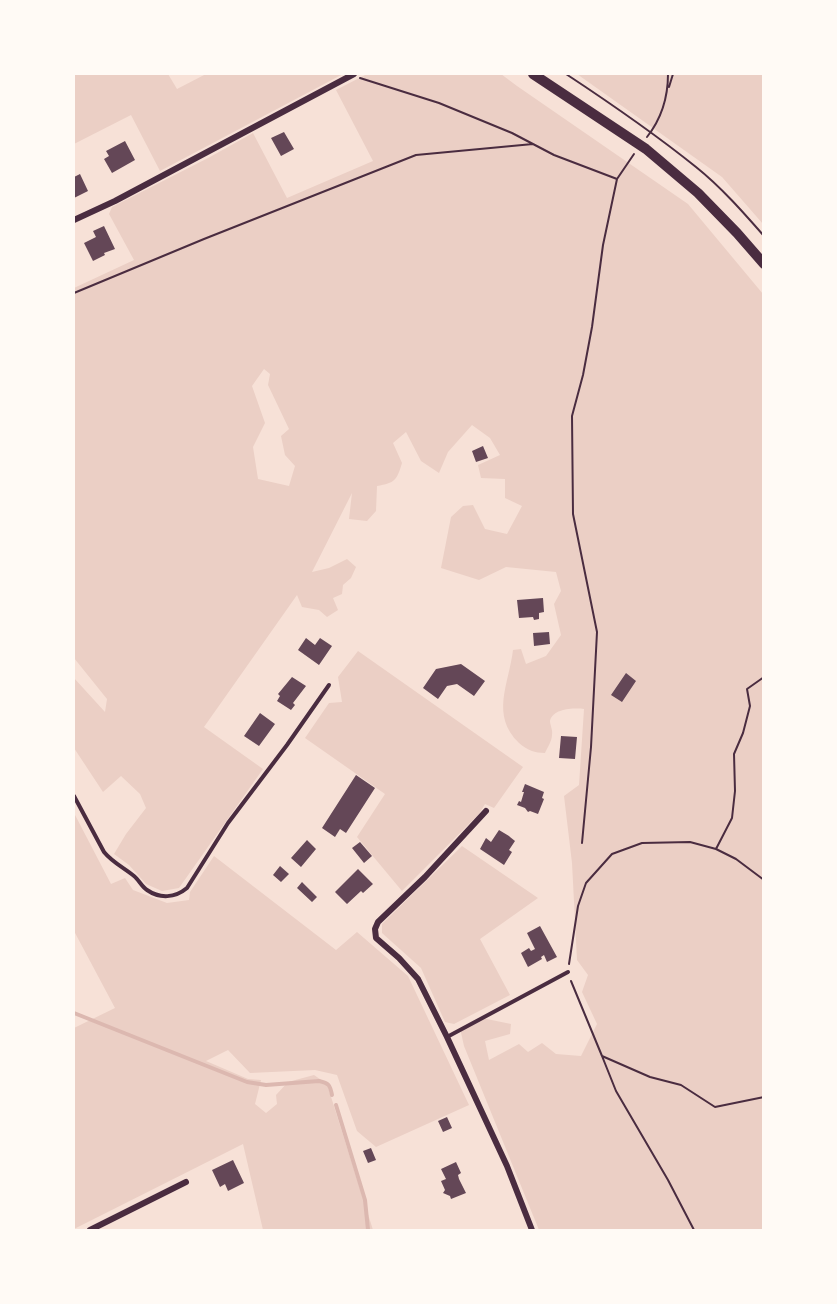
<!DOCTYPE html>
<style>
body{margin:0}
#map{position:relative;width:837px;height:1304px;overflow:hidden;background:#f7e1d7;font-family:"Zilla Slab",serif}
canvas{display:block}
.frame{position:absolute;inset:0;border:75px solid #fffaf5;pointer-events:none}
</style>
<div id="map">
<canvas width="837" height="1304"></canvas>
<div class="frame"></div>
</div>
<script>
const c = document.querySelector('canvas').getContext('2d');
c.lineJoin = 'round';
function fillPath(path, color) {
  c.fillStyle = color;
  c.fill(path, 'evenodd');
}
function stroke(path, color, width, dash) {
  c.strokeStyle = color;
  c.lineWidth = width;
  c.lineCap = dash ? 'butt' : 'round';
  c.setLineDash(dash || []);
  c.stroke(path);
}
fillPath(new Path2D(`
 M 74,74 L 168,74 L 177,89 L 206,74 L 343,74 L 160,171 L 131,115 L 74,144 Z
 M 367,74 L 501,74 L 517,86 L 688,204 L 763,294 L 763,1230 L 539,1230 L 464,1046 L 460,1028 L 482,1018 L 511,1024 L 510,1034 L 485,1041 L 489,1060 L 519,1044 L 528,1052 L 542,1043 L 556,1054 L 581,1056 L 597,1024 L 582,992 L 588,975 L 577,960 L 572,863 L 564,796 L 579,785 L 584,709 C 575,708 553,708 550,721 C 550,725 553,730 552,735 C 552,741 547,748 545,753 C 535,753 527,750 519,743 C 490,715 509,684 513,650 L 521,649 L 526,664 L 546,656 L 561,635 L 554,604 L 561,591 L 556,572 L 506,567 L 479,580 L 441,568 L 451,517 L 463,506 L 473,505 L 485,529 L 507,534 L 522,506 L 505,498 L 505,479 L 481,478 L 478,465 L 500,455 L 490,438 L 472,425 L 448,452 L 439,473 L 421,461 L 406,432 L 393,443 L 402,463 C 397,480 395,483 377,486 L 376,511 L 367,521 L 349,519 L 352,493 L 312,572 L 329,568 L 347,559 L 356,567 L 351,578 L 343,585 L 342,594 L 333,598 L 338,610 L 327,617 L 319,610 L 302,607 L 297,595 L 204,727 L 263,769 L 179,888 L 162,891 L 146,884 L 129,865 L 114,854 L 126,834 L 146,808 L 140,794 L 121,776 L 103,792 L 74,748 L 74,678 L 105,712 L 107,699 L 74,658 L 74,288 L 134,260 L 109,214 L 112,207 L 210,157 L 253,133 L 287,198 L 373,161 L 336,90 ZM 264,369 L 270,374 L 268,385 L 289,429 L 281,436 L 285,455 L 295,466 L 289,486 L 258,479 L 253,447 L 265,423 L 252,386 Z
 M 577,74 L 763,74 L 763,224 L 722,177 Z
 M 358,651 L 523,767 L 494,808 L 485,804 L 479,814 L 402,891 L 357,837 L 385,794 L 305,738 L 329,703 L 342,702 L 338,677 Z
 M 74,813 L 111,884 L 125,878 L 133,890 L 167,903 L 189,900 L 190,892 L 214,856 L 336,950 L 357,932 L 408,976 L 469,1105 L 376,1147 L 357,1131 L 337,1075 L 315,1070 L 250,1073 L 228,1050 L 206,1061 L 248,1079 L 261,1080 L 255,1104 L 266,1113 L 277,1104 L 276,1095 L 288,1082 L 314,1075 L 327,1084 L 373,1230 L 263,1230 L 243,1144 L 74,1229 L 74,1028 L 115,1008 L 74,931 Z
 M 462,846 L 538,898 L 480,939 L 510,995 L 454,1024 L 445,1022 L 421,968 L 382,933 L 382,924 Z`), '#ebcfc5');
stroke(new Path2D(`
 M 74,1013 L 247,1082 L 266,1085 L 319,1081 C 329,1083 330,1085 332,1095
 M 336,1105 L 365,1200 L 368,1230`), '#dcb8b0', 4);
fillPath(new Path2D(`
 M 284,132 L 294,149 L 281,156 L 271,138 Z
 M 125,141 L 135,160 L 112,173 L 104,159 L 109,156 L 106,151 Z
 M 80,174 L 88,191 L 74,198 L 74,177 Z
 M 104,226 L 115,249 L 104,253 L 105,255 L 93,261 L 84,243 L 96,237 L 93,231 Z
 M 483,446 L 488,458 L 476,462 L 472,451 Z
 M 543,598 L 544,612 L 539,613 L 539,619 L 534,620 L 533,617 L 519,618 L 517,600 Z
 M 549,632 L 550,644 L 534,646 L 533,633 Z
 M 306,638 L 315,645 L 320,638 L 332,646 L 319,665 L 298,650 Z
 M 461,664 L 485,681 L 474,696 L 457,684 L 447,686 L 438,699 L 423,688 L 436,669 Z
 M 626,673 L 636,681 L 622,702 L 611,695 Z
 M 292,677 L 306,686 L 293,703 L 295,705 L 291,710 L 277,701 L 280,696 L 278,694 Z
 M 260,713 L 275,724 L 259,746 L 244,736 Z
 M 561,736 L 577,737 L 575,759 L 559,758 Z
 M 356,775 L 375,788 L 346,833 L 340,829 L 335,837 L 322,828 Z
 M 525,784 L 544,792 L 542,798 L 544,799 L 538,814 L 530,811 L 528,812 L 525,808 L 517,805 L 519,801 L 521,802 L 524,792 L 522,792 Z
 M 499,830 L 509,836 L 510,837 L 515,841 L 509,850 L 512,852 L 504,865 L 480,849 L 486,838 L 491,842 Z
 M 307,840 L 316,849 L 301,867 L 291,858 Z
 M 360,842 L 372,856 L 364,863 L 352,848 Z
 M 280,866 L 289,874 L 281,882 L 273,875 Z
 M 358,869 L 373,884 L 363,893 L 361,891 L 347,904 L 335,892 Z
 M 302,882 L 317,897 L 312,902 L 297,888 Z
 M 540,926 L 557,957 L 547,962 L 544,955 L 541,957 L 542,959 L 528,967 L 521,953 L 529,948 L 531,951 L 535,949 L 527,933 Z
 M 447,1117 L 452,1128 L 443,1132 L 438,1121 Z
 M 371,1148 L 376,1160 L 368,1163 L 363,1151 Z
 M 233,1160 L 244,1183 L 228,1191 L 225,1184 L 220,1187 L 212,1170 Z
 M 456,1162 L 461,1173 L 458,1175 L 459,1179 L 466,1193 L 451,1199 L 450,1196 L 443,1193 L 445,1190 L 441,1181 L 446,1179 L 441,1169 Z`), '#644757');
stroke(new Path2D(`
 M 566,74 C 610,103 655,134 696,167 C 721,187 743,212 764,236
 M 360,78 L 439,103 L 512,133 L 554,155 L 617,179
 M 669,87 L 673,74
 M 647,137 C 662,118 668,98 668,74
 M 74,293 L 204,239 L 416,155 L 533,144
 M 582,843 L 591,747 L 597,632 L 573,514 L 572,416 L 583,375 L 592,327 L 603,245 L 617,179 L 634,154
 M 716,849 L 732,818 L 735,791 L 734,754 L 743,733 L 750,706 L 747,689 L 764,677
 M 569,964 L 578,906 L 586,883 L 612,854 L 642,843 L 690,842 L 716,849 L 736,859 L 764,880
 M 571,981 L 602,1056 L 650,1077 L 681,1085 L 715,1107 L 764,1097
 M 602,1056 L 616,1091 L 668,1180 L 694,1230`), '#4a2c40', 2);
stroke(new Path2D(`
 M 74,796 L 104,852 C 112,862 124,868 134,876 C 139,880 142,887 147,890 C 160,899 175,898 187,888 L 228,823 L 287,745 L 329,685
 M 447,1037 L 568,972`), '#4a2c40', 4);
stroke(new Path2D(`
 M 74,220 L 115,201 L 354,74
 M 486,811 L 425,877 L 378,922 L 375,929 L 376,938 L 399,958 L 418,979 L 447,1037 L 507,1166 L 532,1230
 M 90,1230 L 186,1182`), '#4a2c40', 6);
stroke(new Path2D(`
 M 533,74 L 646,149 L 698,193 L 737,233 L 764,264`), '#4a2c40', 10);
</script>
